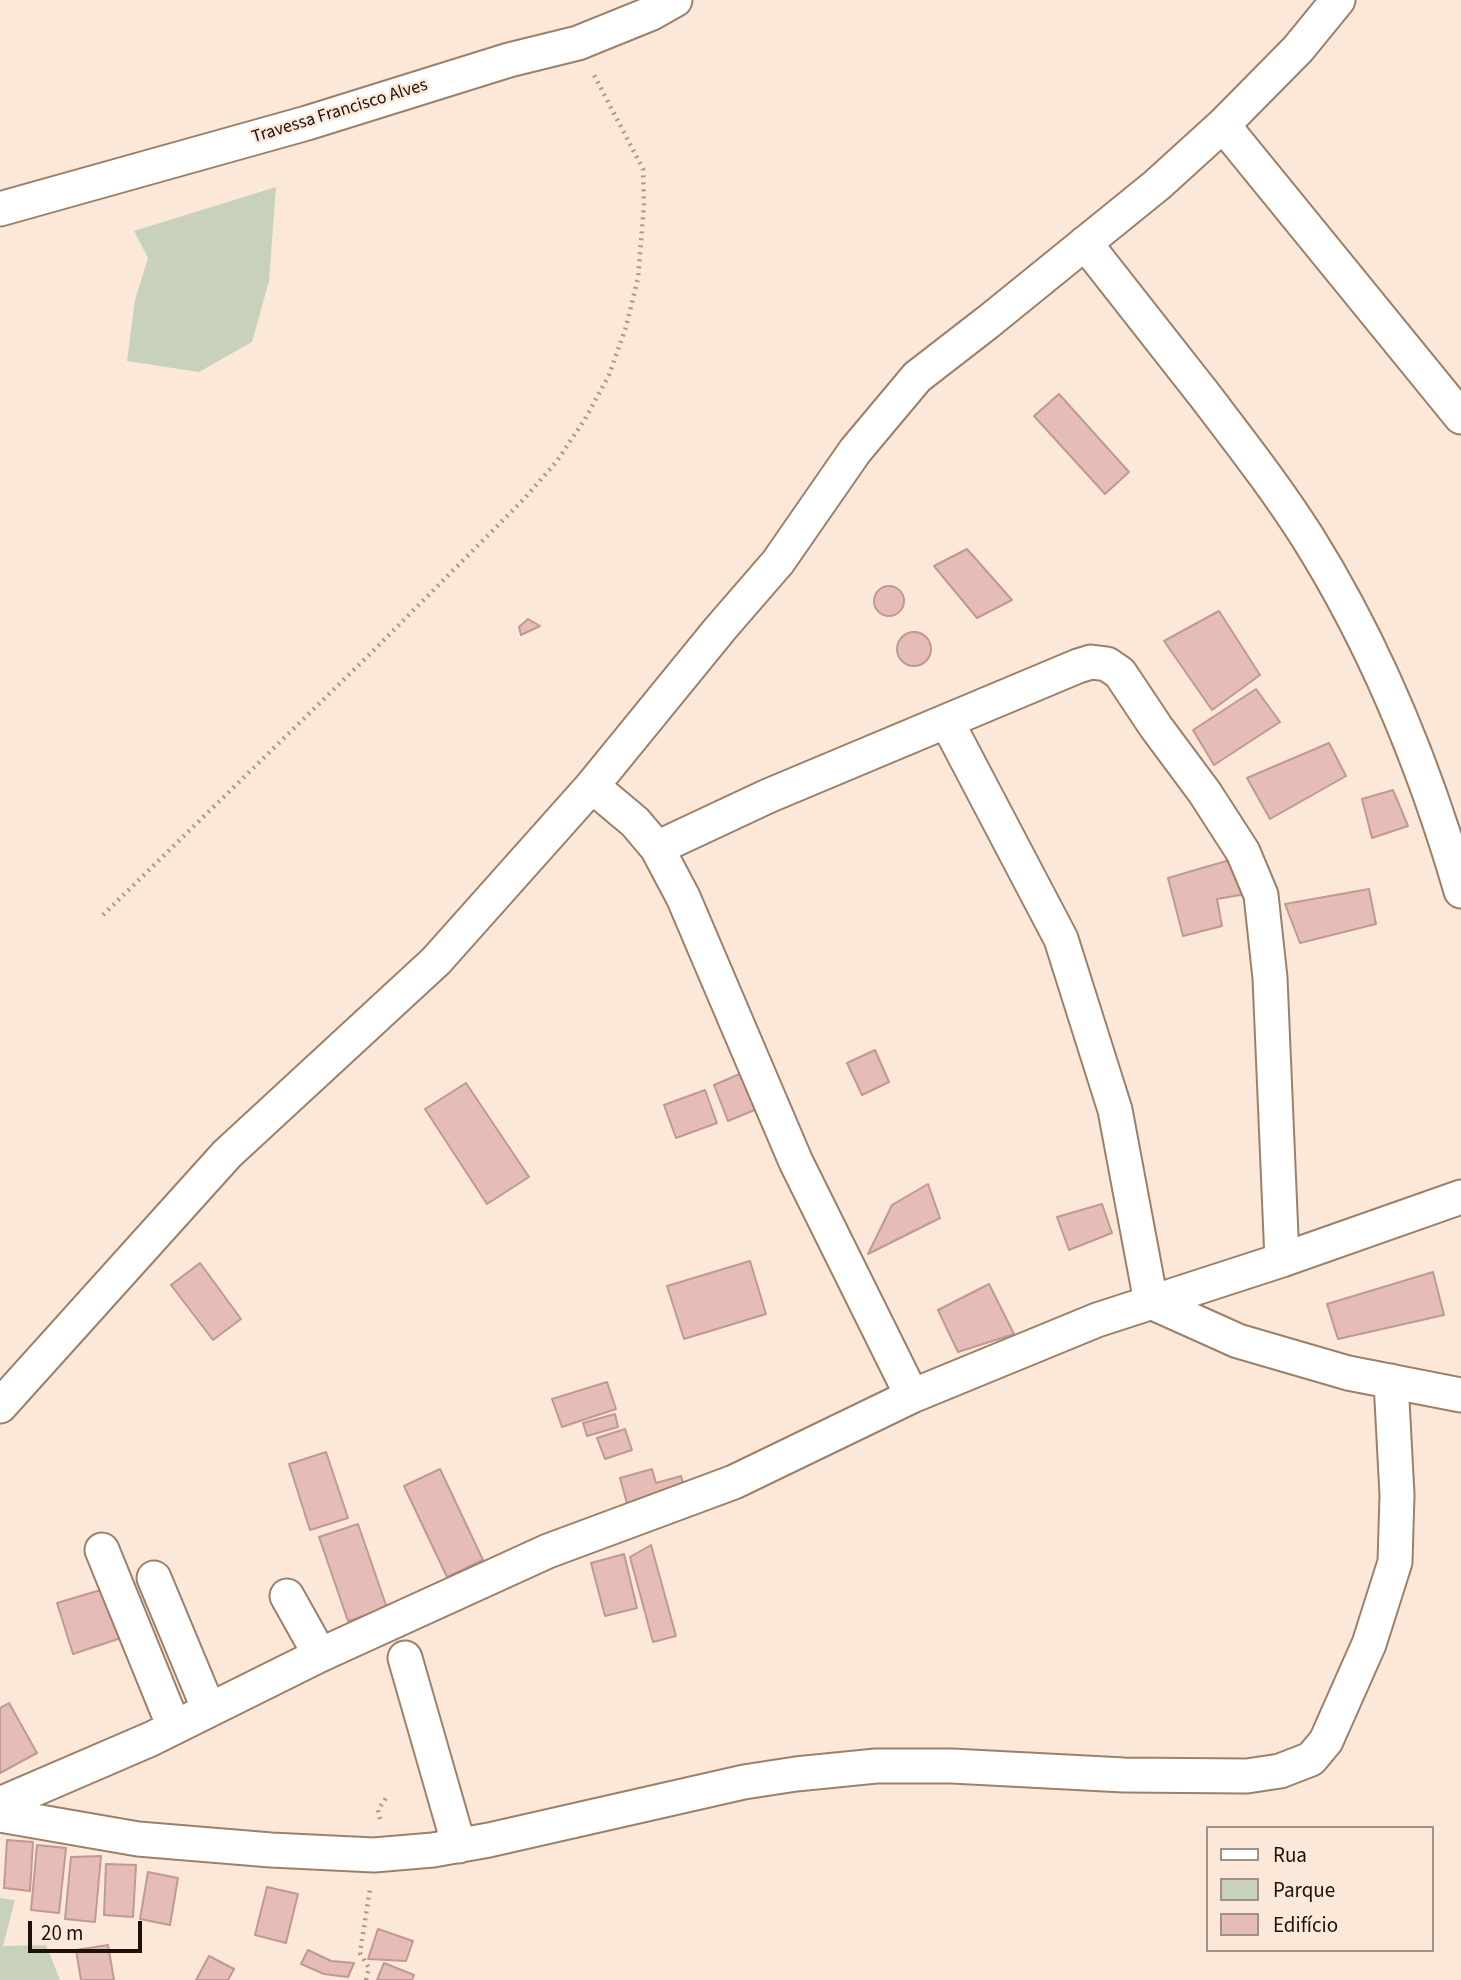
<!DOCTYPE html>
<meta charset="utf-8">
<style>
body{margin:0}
#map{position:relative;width:1461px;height:1980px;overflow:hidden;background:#fbe8d9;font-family:"Source Sans 3",sans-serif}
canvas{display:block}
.legend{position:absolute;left:1206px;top:1826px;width:228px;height:126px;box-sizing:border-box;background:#fbe8d9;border:2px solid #a29286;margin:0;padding:9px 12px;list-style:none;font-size:21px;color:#1c1209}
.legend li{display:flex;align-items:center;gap:14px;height:35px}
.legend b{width:35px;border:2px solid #a29286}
.scale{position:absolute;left:28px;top:1921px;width:114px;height:32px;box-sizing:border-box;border:4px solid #1c1209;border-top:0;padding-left:9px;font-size:21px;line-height:24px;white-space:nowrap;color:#1c1209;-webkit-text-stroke:5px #fbe8d9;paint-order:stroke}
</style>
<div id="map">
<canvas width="1461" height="1980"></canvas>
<ul class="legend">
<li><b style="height:9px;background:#fff"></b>Rua</li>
<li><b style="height:19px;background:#c8d1ba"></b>Parque</li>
<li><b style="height:19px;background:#e5bcb6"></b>Edifício</li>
</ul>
<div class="scale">20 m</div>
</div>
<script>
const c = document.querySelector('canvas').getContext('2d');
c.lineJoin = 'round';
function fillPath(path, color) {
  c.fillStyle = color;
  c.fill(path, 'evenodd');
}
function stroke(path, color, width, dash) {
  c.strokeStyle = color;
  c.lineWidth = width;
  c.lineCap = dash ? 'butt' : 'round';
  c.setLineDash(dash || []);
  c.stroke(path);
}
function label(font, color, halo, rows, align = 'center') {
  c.font = font + ' "Source Sans 3",sans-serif';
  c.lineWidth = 5;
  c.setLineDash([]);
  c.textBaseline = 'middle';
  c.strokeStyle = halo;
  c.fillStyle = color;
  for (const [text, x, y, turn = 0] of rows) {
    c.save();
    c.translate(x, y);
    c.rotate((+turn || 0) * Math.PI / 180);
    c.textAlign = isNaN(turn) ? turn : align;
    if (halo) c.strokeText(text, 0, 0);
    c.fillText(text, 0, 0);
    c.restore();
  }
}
fillPath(new Path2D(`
 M 276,187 L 269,281 L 252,342 L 199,372 L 127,361 L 135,300 L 148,258 L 134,231 Z
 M 0,1898 L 15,1900 L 3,1946 L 46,1945 L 60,1980 L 0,1980 Z`), '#c8d1ba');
const building = new Path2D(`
 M 1059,394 L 1129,472 L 1105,494 L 1034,416 Z
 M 967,549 L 1012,600 L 977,618 L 934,566 Z
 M874 601a15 15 0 1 1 30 0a15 15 0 1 1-30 0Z
 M 1219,611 L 1260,675 L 1212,710 L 1164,641 Z
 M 528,619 L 540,626 L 521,635 L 519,627 Z
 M897 649a17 17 0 1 1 34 0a17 17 0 1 1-34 0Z
 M 1256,689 L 1280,722 L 1214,765 L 1193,730 Z
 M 1329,743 L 1346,776 L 1270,819 L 1247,778 Z
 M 1393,790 L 1408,826 L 1372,838 L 1362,799 Z
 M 1233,859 L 1246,894 L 1217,899 L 1222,926 L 1183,936 L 1168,878 Z
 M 1369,889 L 1376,924 L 1300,943 L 1285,904 Z
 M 875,1050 L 889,1082 L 862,1095 L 847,1063 Z
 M 742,1073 L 757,1109 L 728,1121 L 714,1085 Z
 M 466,1083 L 529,1177 L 487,1204 L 425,1109 Z
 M 705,1090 L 717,1123 L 676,1138 L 664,1105 Z
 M 928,1184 L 940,1218 L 868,1254 L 892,1205 Z
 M 1102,1204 L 1112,1233 L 1069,1250 L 1057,1217 Z
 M 750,1261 L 766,1314 L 684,1339 L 667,1286 Z
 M 200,1263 L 241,1319 L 213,1340 L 171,1285 Z
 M 1433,1272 L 1444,1315 L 1338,1339 L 1327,1304 Z
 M 989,1284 L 1014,1334 L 958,1352 L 938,1310 Z
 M 607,1382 L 616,1409 L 562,1427 L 552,1399 Z
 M 615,1414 L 618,1427 L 587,1436 L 583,1423 Z
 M 625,1429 L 632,1450 L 605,1459 L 597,1438 Z
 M 326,1452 L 348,1518 L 310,1530 L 289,1464 Z
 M 440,1469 L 483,1560 L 447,1577 L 404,1486 Z
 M 652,1469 L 656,1483 L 681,1476 L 685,1490 L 628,1507 L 620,1478 Z
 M 358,1524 L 387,1608 L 348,1621 L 319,1537 Z
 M 651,1545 L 676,1636 L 653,1642 L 630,1557 Z
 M 624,1554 L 637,1608 L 605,1616 L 591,1563 Z
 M 104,1589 L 121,1638 L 73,1654 L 57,1603 Z
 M 9,1703 L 37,1753 L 0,1773 L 0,1708 Z
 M 7,1840 L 33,1842 L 30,1891 L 4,1888 Z
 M 37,1845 L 66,1848 L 59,1913 L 31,1910 Z
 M 101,1856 L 95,1922 L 65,1919 L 71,1857 Z
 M 106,1864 L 136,1865 L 133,1917 L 104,1915 Z
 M 148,1872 L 178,1878 L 170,1925 L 140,1919 Z
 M 267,1887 L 298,1894 L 286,1943 L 255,1935 Z
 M 378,1929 L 413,1941 L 406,1961 L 368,1959 Z
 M 108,1945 L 114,1980 L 81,1980 L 76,1950 Z
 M 308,1950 L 331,1961 L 354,1963 L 348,1977 L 324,1974 L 301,1964 Z
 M 209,1956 L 234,1969 L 228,1980 L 196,1980 Z
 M 384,1963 L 414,1975 L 412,1980 L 377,1980 Z`);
fillPath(building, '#e5bcb6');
stroke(building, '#c09993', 2);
const street = new Path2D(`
 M 1223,125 L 1461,417
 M 0,209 L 307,123 L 509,60 L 578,43 L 652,13 L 675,0
 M 1085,243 C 1125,294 1166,346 1206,397 C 1241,443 1277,489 1308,538 C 1377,648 1425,767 1461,891
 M 947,722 L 1061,939 L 1115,1110 L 1151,1302 L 1238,1341 L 1348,1373 L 1461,1395
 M 592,786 L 635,822 L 657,848 L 683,897 L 796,1162 L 912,1396
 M 657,848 L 768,796 L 1078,666 L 1091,662 L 1107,664 L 1120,673 L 1156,727 L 1205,793 L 1243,852 L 1261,895 L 1270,978 L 1282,1260
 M 0,1406 L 227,1154 L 436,961 L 592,786 L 720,629 L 778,562 L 855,451 L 917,377 L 988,322 L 1157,185 L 1223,125 L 1298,49 L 1338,0
 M 102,1550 L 174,1727
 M 154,1578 L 209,1710
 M 287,1596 L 320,1655
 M 405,1658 L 459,1846
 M 0,1804 L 151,1739 L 320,1655 L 548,1551 L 734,1482 L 912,1396 L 1097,1320 L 1282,1260 L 1461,1197
 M 0,1815 L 138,1839 L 271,1850 L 374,1855 L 433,1850 L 489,1840 L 744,1782 L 796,1774 L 876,1766 L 952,1766 L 1124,1775 L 1247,1776 L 1280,1771 L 1311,1759 L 1326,1741 L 1369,1644 L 1395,1562 L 1397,1495 L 1391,1381`);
stroke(street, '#9c8069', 37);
stroke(new Path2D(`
 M 103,915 L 372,652 L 524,499 L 557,461 L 585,419 L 609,375 L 626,327 L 638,278 L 644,205 L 643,169 L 594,75
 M 380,1819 L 378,1810 L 386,1798
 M 366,1980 L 369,1968 L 360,1953 L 370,1889`), '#aa9a8e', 4.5, [2, 5]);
stroke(street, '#fff', 33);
label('18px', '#1c1209', '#fbe8d9', [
 ["Travessa Francisco Alves",340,112,-17]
]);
</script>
